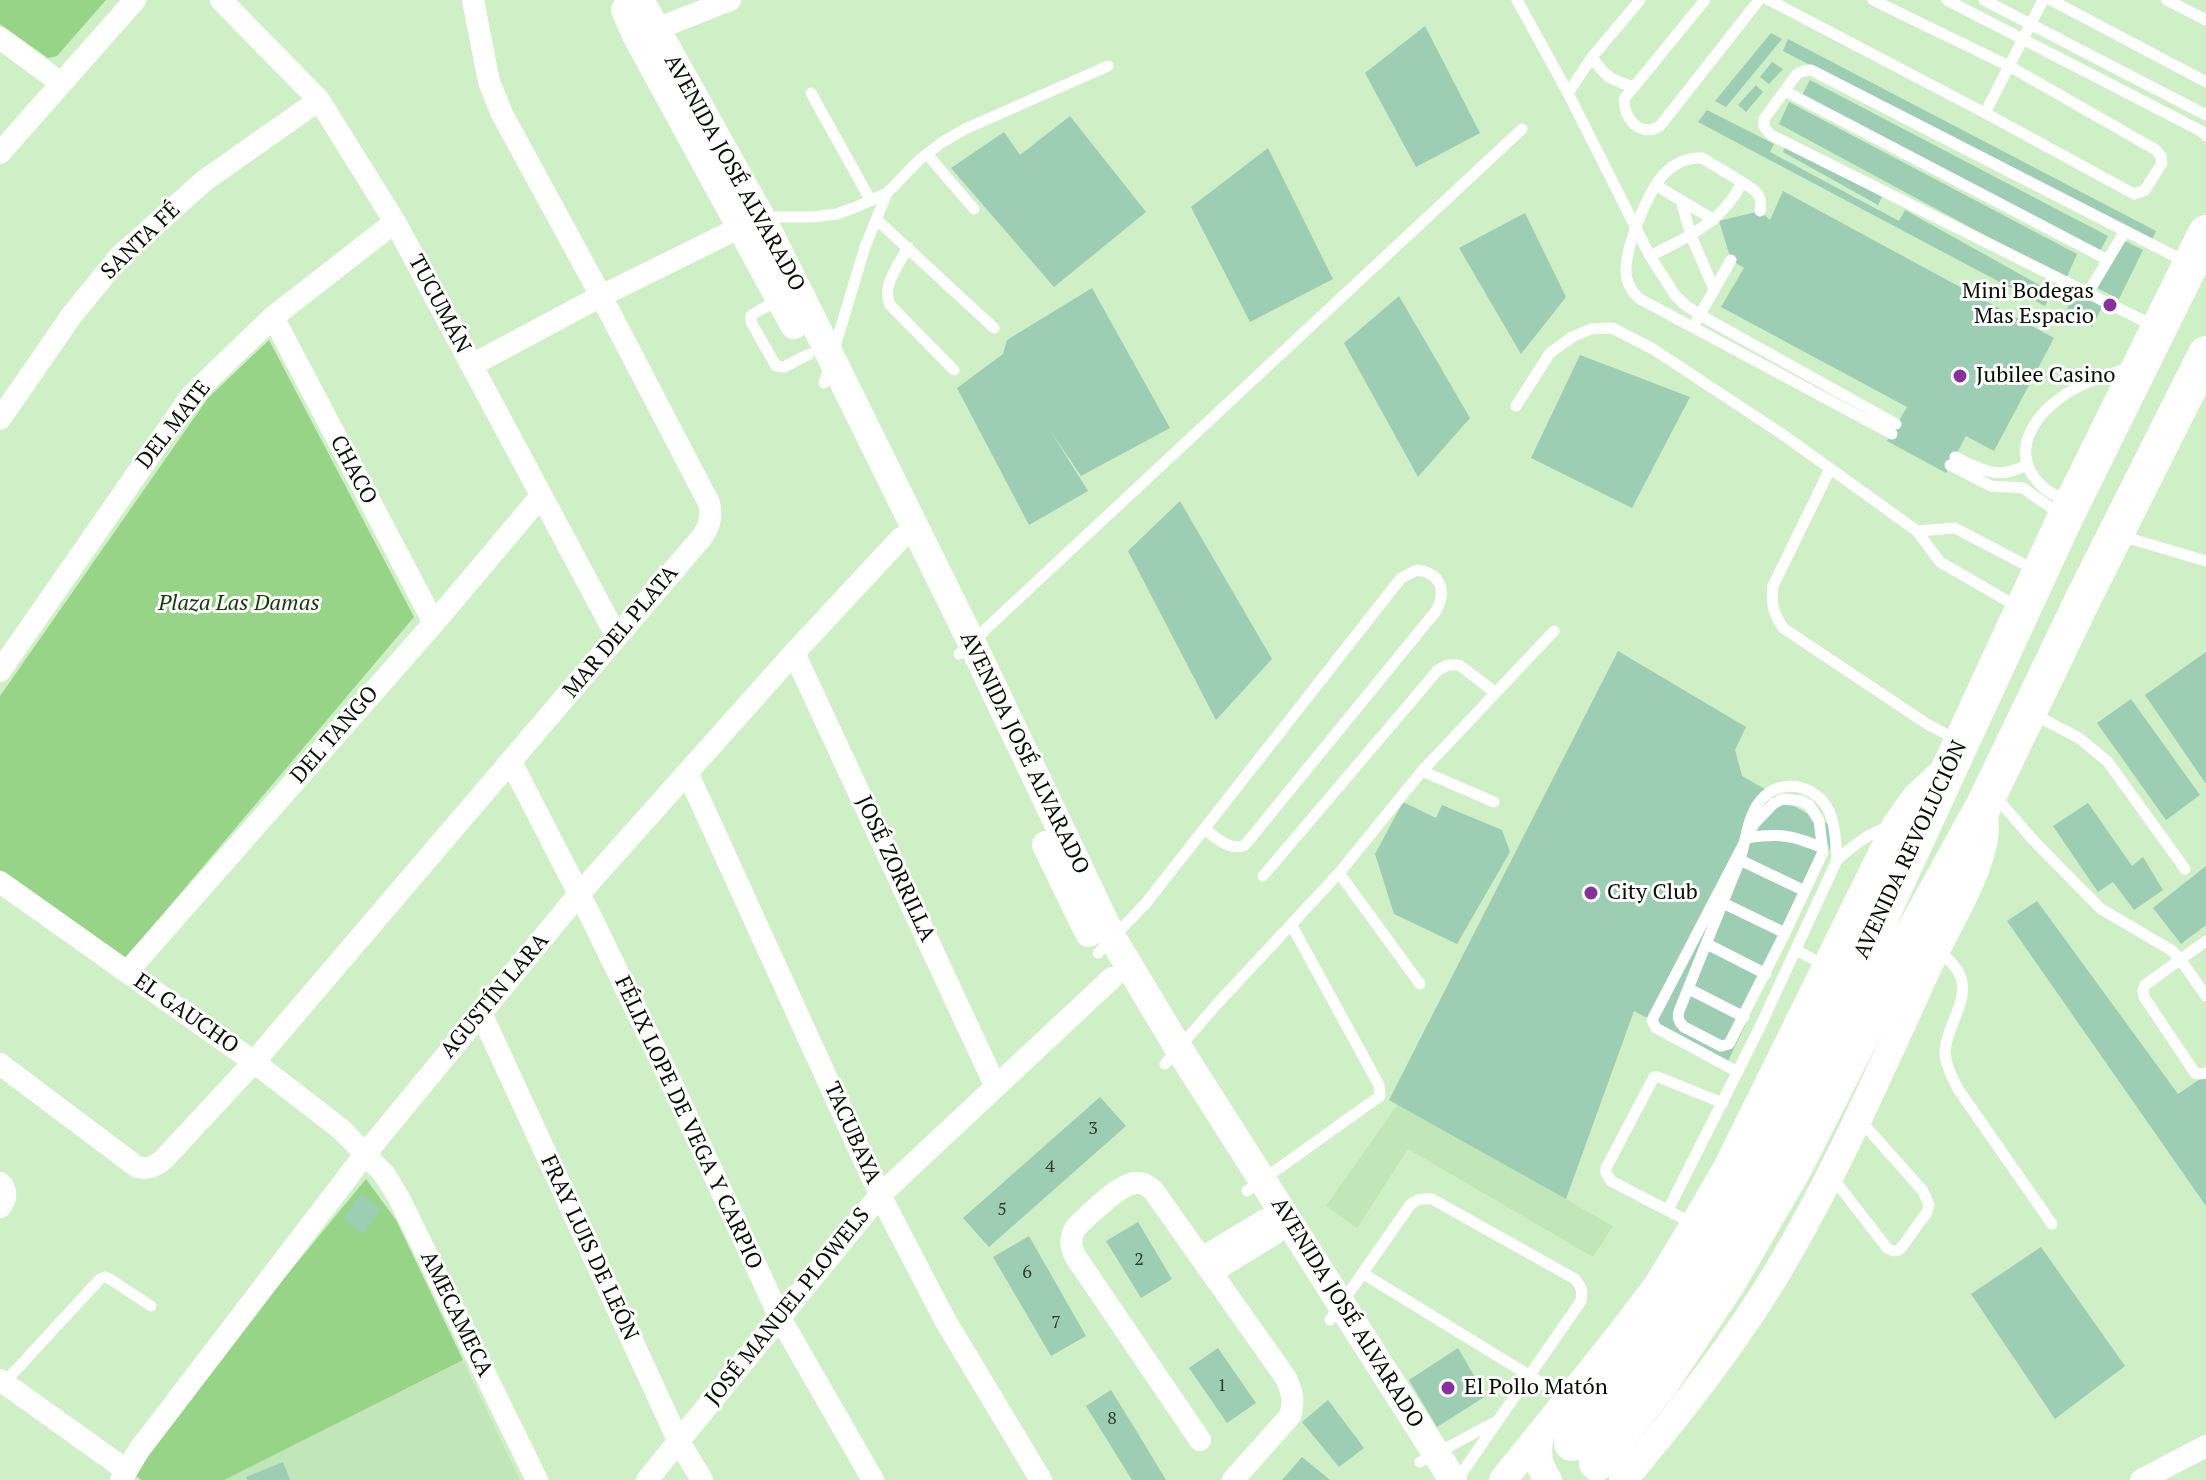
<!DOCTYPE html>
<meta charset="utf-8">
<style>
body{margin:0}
canvas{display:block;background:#cfefc6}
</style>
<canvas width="2206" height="1480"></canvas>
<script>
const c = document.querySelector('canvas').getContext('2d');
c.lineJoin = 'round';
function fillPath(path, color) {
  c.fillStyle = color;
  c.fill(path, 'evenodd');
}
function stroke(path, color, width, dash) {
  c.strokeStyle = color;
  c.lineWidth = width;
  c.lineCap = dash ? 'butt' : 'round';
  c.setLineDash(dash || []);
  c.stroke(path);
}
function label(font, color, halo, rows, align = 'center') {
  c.font = font + ' "PT Serif",serif';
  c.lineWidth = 6;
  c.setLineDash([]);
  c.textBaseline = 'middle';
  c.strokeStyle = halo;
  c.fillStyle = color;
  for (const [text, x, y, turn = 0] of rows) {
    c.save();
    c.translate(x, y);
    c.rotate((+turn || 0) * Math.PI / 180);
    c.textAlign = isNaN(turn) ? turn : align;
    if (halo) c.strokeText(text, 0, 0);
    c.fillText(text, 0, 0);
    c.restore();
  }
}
fillPath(new Path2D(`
 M 1398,1104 L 1613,1226 L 1593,1257 L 1408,1149 L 1357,1228 L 1326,1206 Z
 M 396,1220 L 520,1480 L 139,1480 L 144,1470 Z`), '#c1e6b7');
fillPath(new Path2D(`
 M 0,0 L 106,0 L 57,56 L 48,58 L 0,24 Z
 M 269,340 L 414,617 L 124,960 L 0,870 L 0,696 L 208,398 Z
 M 366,1179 L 396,1220 L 463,1360 L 224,1480 L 142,1480 L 126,1470 Z`), '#97d487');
fillPath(new Path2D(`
 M 1425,26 L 1480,133 L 1416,167 L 1365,73 Z
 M 1771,33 L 1782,39 L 1726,107 L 1715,101 Z
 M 1788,39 L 2156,231 L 2151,242 L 1783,51 Z
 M 1772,62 L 1783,69 L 1769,84 L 1760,77 Z
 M 1810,80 L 2108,236 L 2099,253 L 1802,95 Z
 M 1756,85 L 1763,92 L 1746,112 L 1738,105 Z
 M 1789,102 L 2077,254 L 2066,279 L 1779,124 Z
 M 1707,110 L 1774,144 L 1770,152 L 1899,221 L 1905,210 L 2052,292 L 2045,306 L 1698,122 Z
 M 1070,116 L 1146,212 L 1054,287 L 951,168 L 1004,132 L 1020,155 Z
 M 1786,144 L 1882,197 L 1878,205 L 1783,152 Z
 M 1268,148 L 1333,279 L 1250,322 L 1191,207 Z
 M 1783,191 L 2054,338 L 1994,451 L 1966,436 L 1946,473 L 1887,441 L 1907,407 L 1721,307 L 1744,268 L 1731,260 L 1719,221 L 1760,211 L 1770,220 Z
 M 1525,213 L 1566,297 L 1521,354 L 1459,248 Z
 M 2123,240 L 2143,250 L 2119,299 L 2097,288 Z
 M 1092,288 L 1170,428 L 1081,476 L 1050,430 L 1088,491 L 1029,525 L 957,388 L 1003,354 L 1007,340 Z
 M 2076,291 L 2102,307 L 2092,327 L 2066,311 Z
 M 1399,296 L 1470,418 L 1418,477 L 1344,343 Z
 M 1580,355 L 1690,397 L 1632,508 L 1531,458 Z
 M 1180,501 L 1272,659 L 1216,720 L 1128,551 Z
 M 1618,651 L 1746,727 L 1735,750 L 1742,776 L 1815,818 L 1839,829 L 1728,1061 L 1634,1011 L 1566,1199 L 1389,1100 Z
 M 2206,652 L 2206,784 L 2145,695 Z
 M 2131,699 L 2200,795 L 2166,820 L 2097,723 Z
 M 1403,802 L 1436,818 L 1442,805 L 1502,830 L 1510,852 L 1457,944 L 1394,914 L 1375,854 Z
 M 2088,803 L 2132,866 L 2143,857 L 2163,890 L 2134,910 L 2113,882 L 2098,892 L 2053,826 Z
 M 2206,866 L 2206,925 L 2181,944 L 2153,908 Z
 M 2037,901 L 2178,1094 L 2206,1075 L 2206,1206 L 2007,921 Z
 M 1100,1097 L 1126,1126 L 989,1247 L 963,1218 Z
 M 361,1193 L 381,1209 L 364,1234 L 343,1219 Z
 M 1138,1222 L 1172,1279 L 1141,1298 L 1106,1241 Z
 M 1029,1236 L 1086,1336 L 1051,1356 L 993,1257 Z
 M 2041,1247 L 2125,1366 L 2055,1419 L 1971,1294 Z
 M 1218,1348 L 1256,1403 L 1227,1423 L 1189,1368 Z
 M 1458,1348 L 1486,1396 L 1437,1427 L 1409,1380 Z
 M 1111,1390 L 1137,1432 L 1166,1480 L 1132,1480 L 1086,1406 Z
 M 1328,1400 L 1364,1448 L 1339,1467 L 1302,1422 Z
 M 1302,1457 L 1330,1480 L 1282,1480 Z
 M 283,1462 L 290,1480 L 247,1480 L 246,1477 Z`), '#9dcdb2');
stroke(new Path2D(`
 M 1517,0 L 1568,93 L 1650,256 L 1675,295 L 1684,304 L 1700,315 L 1896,424
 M 1705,0 L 1624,99 C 1624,119 1640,138 1660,126 L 1759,0
 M 1769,0 L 1985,113 L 2134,194 L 2145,190 L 2162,163 L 2161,156 L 2156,150 L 2009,66 L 1873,0
 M 1947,0 L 2201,131 L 2206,136
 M 1984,0 L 2206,115
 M 2051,0 L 2206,82
 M 2167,0 L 2206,20
 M 1592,57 C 1605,77 1611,80 1634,87
 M 1785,91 L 2108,260
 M 811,93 L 871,201
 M 1568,93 L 1592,57 L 1640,0
 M 1985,113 L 2043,0
 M 927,154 L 974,209
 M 1742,182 C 1755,191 1763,193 1760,211
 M 1657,186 L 1714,220
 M 1681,200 L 1691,236 L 1714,289
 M 761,217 L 812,217 L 837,214 L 856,207 L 887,193 L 919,160 L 941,143 L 965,129 L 1108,66
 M 876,219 L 994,328
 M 908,247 C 899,265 881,285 890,305 L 954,370
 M 1650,256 C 1687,238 1724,221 1742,182 L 1702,158 C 1687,157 1673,164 1663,175 C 1647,194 1621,255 1627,279 C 1629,288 1634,294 1640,299 L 1892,434
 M 2088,293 L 2125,231
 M 780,299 L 753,314 L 751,316 L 751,322 L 776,366 L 784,367 L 809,354
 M 1697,320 L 1731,260
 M 2154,326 L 1771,135 L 1764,127 L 1764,119 L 1797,74 L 1804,71 L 1811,70 L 2186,262
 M 824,383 L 865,247 L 887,193
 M 1516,406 L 1550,353 L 1572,337 L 1591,329 L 1612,328 L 1653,349 L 1782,434 L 1917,531 L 1940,562 L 2018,607
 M 1955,457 C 1983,470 1998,481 2028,464
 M 1950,465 L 1991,486 L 2023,488 L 2060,514
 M 1830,469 L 1773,586 C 1771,603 1773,613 1783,628 L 1927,724 L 1957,740
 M 2068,502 C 2059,497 2049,493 2042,486 C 2007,453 2034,415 2066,394 C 2084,382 2107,375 2128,368
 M 1917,531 L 1955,528 L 2035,570
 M 2121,536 L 2206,561
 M 959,654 L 1522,129
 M 2033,714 L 2079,738 L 2108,762 L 2185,869
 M 1422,771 L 1554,631
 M 1996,797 L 2033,840 L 2101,909 L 2171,950 L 2180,959 L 2206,996
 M 1747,838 C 1780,833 1792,835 1823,848
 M 1740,860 L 1805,891
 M 1339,873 L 1420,984
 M 1263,876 L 1438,670 L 1448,665 L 1459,665 L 1496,693
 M 1723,903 L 1785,933
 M 2206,941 L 2145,985 L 2143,991 L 2144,997 L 2195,1073 L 2200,1074 L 2206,1073
 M 1707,944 L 1766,974
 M 1937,948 C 1945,957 1957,965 1961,978 C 1969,1002 1945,1028 1945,1053 C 1946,1066 1952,1077 1958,1089 L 2052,1224
 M 1796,950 L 1826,966
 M 1098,953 L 1146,903 L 1401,578 L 1417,570 C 1441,573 1447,591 1436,611 L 1245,845 C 1230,852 1216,837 1204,829
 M 1689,989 L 1744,1017
 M 1165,1064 L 1217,1004 L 1339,873 L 1422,771 L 1494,802
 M 1738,1072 L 1656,1028 L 1652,1020 L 1754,824 L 1774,803 L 1783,799 L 1801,801 L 1809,805 L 1819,821 L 1823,852 L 1785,933 L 1729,1044 L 1721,1046 L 1684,1027 C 1679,1022 1677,1018 1679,1011 L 1740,860 C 1746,841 1747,816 1761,800 C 1782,775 1821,786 1831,816 C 1836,830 1836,846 1837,860
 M 1833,1178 L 1887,1248 C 1893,1252 1897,1252 1902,1247 L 1927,1212 L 1929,1205 L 1923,1191 L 1860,1120
 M 1247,1191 L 1380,1096 L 1379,1085 L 1292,926
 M 1668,1210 L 1760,1027 L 1837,860 C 1853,846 1868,833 1889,827
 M 1692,1223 L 1611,1181 L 1606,1173 L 1606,1168 L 1654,1077 L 1658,1077 L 1723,1103
 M 1362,1273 L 1566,1398
 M 1330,1320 L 1410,1205 C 1417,1199 1423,1198 1432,1199 L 1575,1279 C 1581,1286 1583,1291 1581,1301 L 1457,1480
 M 4,1383 L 100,1279 L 105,1277 L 110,1279 L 151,1306
 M 1420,1462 L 1495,1422`), '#fff', 11);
stroke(new Path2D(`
 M 221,0 L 319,100 L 395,222 L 617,637
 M 641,35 L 730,0
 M 0,38 L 61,83
 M 0,153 L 135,0
 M 273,317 L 434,623
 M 472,365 L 601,296 L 755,220
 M 0,419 L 72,315 L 120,256 L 204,181 L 319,100
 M 794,653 L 995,1085
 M 0,671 L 191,396 L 273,317 L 395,222
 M 511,762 L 593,921 L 672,1084 L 780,1318 L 873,1480
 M 688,774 L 880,1195 L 945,1320 L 1041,1480
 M 0,882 L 254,1062 L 342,1130 L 384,1174 L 399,1198 L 537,1480
 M 127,972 L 434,623 L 541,496
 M 481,1013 L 678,1440 L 702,1480
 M 0,1064 L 137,1167 C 148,1170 155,1166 163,1160 L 254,1062 L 702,537 C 710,525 712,517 709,503 L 601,296 L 502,114 L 489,82 L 473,0
 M 0,1183 C 7,1190 7,1199 0,1207
 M 1202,1258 L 1265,1220
 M 1212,1272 L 1274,1234
 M 0,1380 L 126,1470
 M 1200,1440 L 1075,1256 C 1070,1244 1070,1238 1076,1227 C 1089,1215 1118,1185 1135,1183 C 1143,1182 1148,1186 1153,1190 L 1286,1378 C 1292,1392 1295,1402 1290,1416 L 1233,1480
 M 121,1480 L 139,1450 L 366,1153 L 579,894 L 794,653 L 901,538
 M 647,1480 L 880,1195 L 1112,978
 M 2141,1480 L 2206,1446`), '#fff', 22);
stroke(new Path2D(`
 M 640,0 L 761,217 L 794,282 L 972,643 L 1113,939 L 1179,1049 L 1453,1480
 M 625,10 L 637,37 L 794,325
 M 1046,845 L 1089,933
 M 1540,1436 C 1536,1453 1538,1466 1548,1480
 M 1503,1480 L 1619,1336 L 1657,1286 L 1694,1225 L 1728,1166 L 1896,825 L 1915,798 L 1944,771
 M 1623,1480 C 1678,1416 1731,1348 1775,1276 C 1833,1179 1879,1074 1926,971 C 1943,932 1978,879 1984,838 C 1986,829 1984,818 1984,808`), '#fff', 28);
stroke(new Path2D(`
 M 1572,1443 L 1642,1354 L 1703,1264 L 1767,1149 L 1878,923 L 2065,518 L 2206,233
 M 1597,1463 L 1660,1384 L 1727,1284 L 1793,1170 L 1909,941 L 1984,805 L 2084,597 L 2206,354`), '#fff', 36);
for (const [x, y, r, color] of [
 [2110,305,8,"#88309d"],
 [1960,376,8,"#88309d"],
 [1591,893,8,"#88309d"],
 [1448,1388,8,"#88309d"]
]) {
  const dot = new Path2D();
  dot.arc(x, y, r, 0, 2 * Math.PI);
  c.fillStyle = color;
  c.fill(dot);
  stroke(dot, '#fff', 3);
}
label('18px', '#2b3e2f', null, [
 ["3",1093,1129],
 ["4",1050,1167],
 ["5",1002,1210],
 ["2",1139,1260],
 ["6",1027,1273],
 ["7",1056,1323],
 ["1",1222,1386],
 ["8",1112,1419]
]);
label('22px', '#050f03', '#fff', [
 ["AVENIDA JOSÉ ALVARADO",734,173,61],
 ["SANTA FÉ",141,241,-44],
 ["TUCUMÁN",439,304,62],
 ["DEL MATE",174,425,-52],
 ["CHACO",353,470,62],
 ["MAR DEL PLATA",621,632,-50],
 ["DEL TANGO",335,735,-49],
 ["AVENIDA JOSÉ ALVARADO",1024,753,64],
 ["AVENIDA REVOLUCIÓN",1911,850,-65],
 ["JOSÉ ZORRILLA",895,869,65],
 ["AGUSTÍN LARA",495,996,-50],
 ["EL GAUCHO",186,1014,35],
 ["FÉLIX LOPE DE VEGA Y CARPIO",688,1123,65],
 ["TACUBAYA",852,1133,66],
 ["FRAY LUIS DE LEÓN",589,1248,65],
 ["JOSÉ MANUEL PLOWELS",788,1307,-51],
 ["AVENIDA JOSÉ ALVARADO",1347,1313,58],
 ["AMECAMECA",456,1314,64]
]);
label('22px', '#050f03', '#fff', [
 ["Mini Bodegas",2094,292,"right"],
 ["Mas Espacio",2094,317,"right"],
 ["Jubilee Casino",1976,376],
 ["City Club",1607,893],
 ["El Pollo Matón",1464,1388]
], 'left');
label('italic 22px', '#133b05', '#fff', [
 ["Plaza Las Damas",239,604]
]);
</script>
